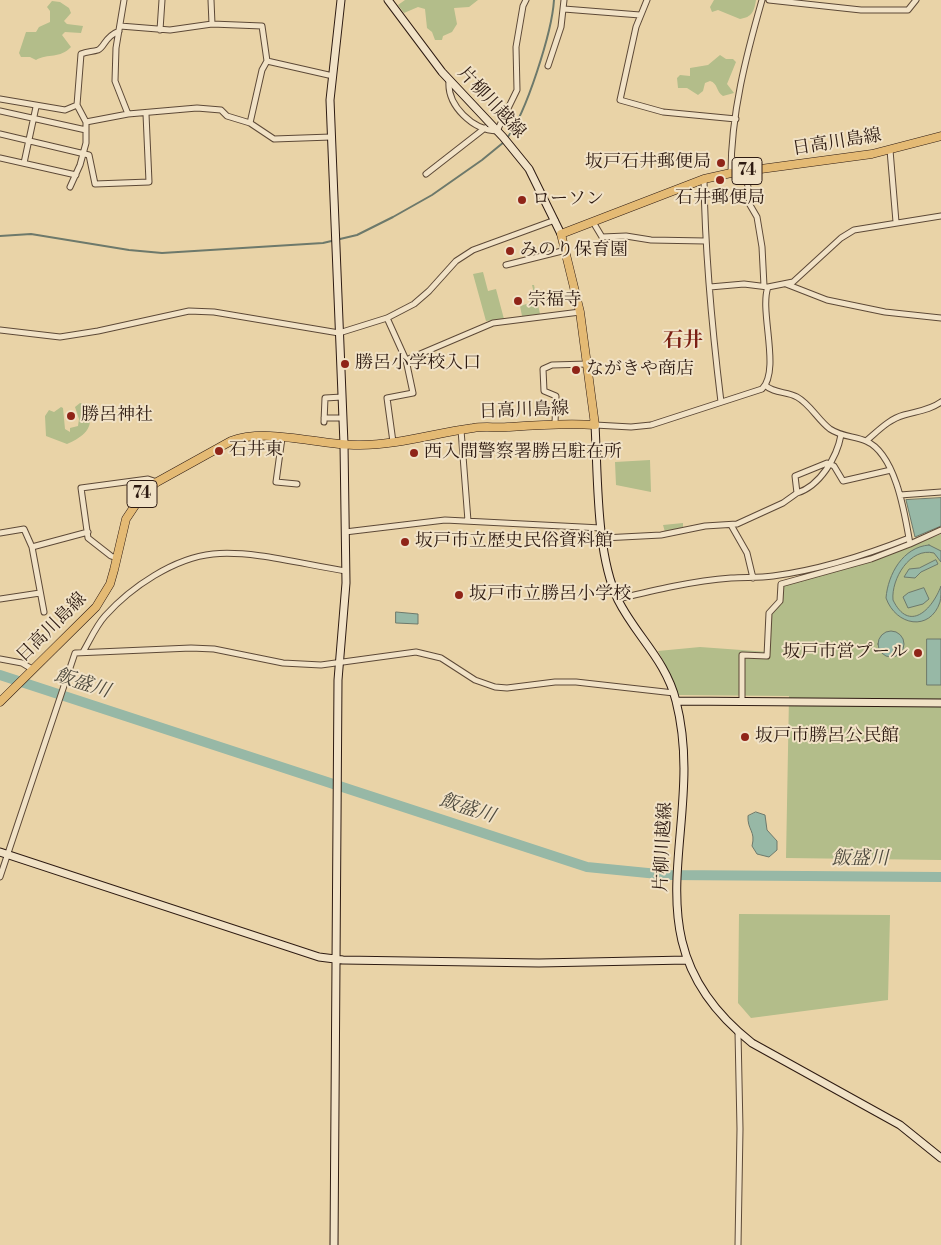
<!DOCTYPE html>
<meta charset="utf-8">
<style>
body{margin:0}
canvas{display:block;background:#e9d3a7}
</style>
<canvas width="941" height="1245"></canvas>
<script>
const c = document.querySelector('canvas').getContext('2d');
c.lineJoin = 'round';
function fillPath(path, color) {
  c.fillStyle = color;
  c.fill(path, 'evenodd');
}
function stroke(path, color, width, dash) {
  c.strokeStyle = color;
  c.lineWidth = width;
  c.lineCap = dash ? 'butt' : 'round';
  c.setLineDash(dash || []);
  c.stroke(path);
}
function label(font, color, halo, rows, align = 'center') {
  c.font = font + ' "Libre Bodoni","Noto Serif JP",serif';
  c.lineWidth = 4;
  c.setLineDash([]);
  c.textBaseline = 'middle';
  c.strokeStyle = halo;
  c.fillStyle = color;
  for (const [text, x, y, turn = 0] of rows) {
    c.save();
    c.translate(x, y);
    c.rotate((+turn || 0) * Math.PI / 180);
    c.textAlign = isNaN(turn) ? turn : align;
    if (halo) c.strokeText(text, 0, 0);
    c.fillText(text, 0, 0);
    c.restore();
  }
}
fillPath(new Path2D(`
 M 405,0 L 478,0 L 469,7 L 454,8 L 457,24 L 452,32 L 443,36 L 442,40 L 435,40 L 432,32 L 427,28 L 425,9 L 418,7 L 404,13 L 398,5 Z
 M 714,0 L 756,0 C 754,12 752,17 740,19 L 718,10 L 712,12 L 710,7 Z
 M 52,1 L 60,2 L 69,8 L 71,13 L 64,21 L 67,24 L 83,26 L 81,33 L 65,32 L 62,35 L 71,47 C 60,59 48,53 36,60 L 30,57 L 21,57 L 19,53 L 26,32 L 36,32 L 39,27 L 50,22 L 50,11 L 47,7 Z
 M 720,55 L 726,59 L 733,59 L 736,62 L 727,84 L 734,93 L 723,96 C 716,92 718,83 710,81 L 705,83 L 703,91 L 698,95 L 687,88 L 678,88 L 677,78 L 680,75 L 690,76 L 690,68 L 708,65 Z
 M 483,272 L 488,291 L 496,289 L 504,319 L 486,321 L 473,274 Z
 M 532,285 L 534,285 L 540,314 L 522,316 L 520,306 L 536,301 Z
 M 80,403 L 83,404 C 85,408 88,411 89,415 C 94,430 79,439 67,444 L 46,436 L 45,416 L 49,410 L 54,412 L 61,407 L 63,408 L 65,429 L 70,432 L 70,428 L 78,426 L 79,419 L 75,407 Z
 M 650,460 L 651,492 L 616,485 L 615,462 Z
 M 683,523 L 683,528 L 665,532 L 663,525 Z
 M 941,534 L 941,860 L 786,858 L 789,696 L 678,695 L 672,678 L 658,651 L 700,647 L 769,652 L 770,614 L 782,602 L 782,585 L 874,560 Z
 M 739,914 L 890,915 L 888,1000 L 751,1018 L 738,1003 Z`), '#b3bd8a');
const water = new Path2D(`
 M 941,498 L 941,526 L 915,537 L 906,500 Z
 M 929,545 L 941,551 L 941,562 L 934,553 C 910,547 891,579 893,600 C 909,633 932,610 941,586 C 941,591 941,598 940,602 C 930,632 896,626 886,598 C 888,574 903,547 929,545 Z
 M 936,560 L 938,564 L 921,572 L 915,578 L 904,577 L 909,569 L 919,568 Z
 M 924,588 L 929,599 L 923,604 L 908,608 L 903,597 L 908,593 Z
 M 396,612 L 418,614 L 418,624 L 396,623 Z
 M878 644a13 13 0 1 1 26 0a13 13 0 1 1-26 0Z
 M 927,639 L 941,639 L 941,685 L 927,685 Z
 M 756,812 L 765,815 L 767,830 L 777,841 L 777,850 L 769,857 L 757,854 L 752,846 C 756,831 747,830 748,816 Z`);
fillPath(water, '#97b8a6');
stroke(water, '#6d796b', 1);
stroke(new Path2D(`
 M 507,138 C 526,114 552,32 554,0
 M 0,236 L 31,234 L 129,250 L 162,253 L 323,243 L 357,235 L 393,217 L 432,195 L 482,160 L 504,142`), '#6d796b', 2);
stroke(new Path2D(`
 M 0,675 L 587,867 L 668,875 L 941,877`), '#97b8a6', 10);
const street = new Path2D(`
 M 124,0 L 116,48 L 115,81 L 128,114
 M 211,0 L 212,24
 M 647,0 L 636,27 L 620,100 L 663,112 L 736,119
 M 769,0 L 861,10 L 908,10 L 916,0
 M 564,9 L 640,15
 M 120,26 L 170,30 L 212,24 L 262,26 L 267,61 L 262,70 L 250,123
 M 160,30 L 162,0
 M 267,61 L 333,76
 M 548,66 L 561,27 L 564,0
 M 449,81 C 447,106 473,130 497,131 L 517,90 L 516,47 L 523,6 L 526,0
 M 0,99 L 65,110 L 77,105
 M 0,111 L 86,130
 M 86,122 L 128,114 L 197,108 L 221,110 L 227,116 L 250,123 L 274,139 L 331,137
 M 0,134 L 89,155 L 95,184 L 149,182 L 146,114
 M 890,150 L 896,222
 M 0,158 L 76,175
 M 24,163 L 36,107
 M 746,171 L 750,205 L 757,217 L 762,247 L 764,286
 M 731,173 C 731,114 746,56 762,0
 M 426,174 L 485,128
 M 704,179 C 705,254 712,328 721,402
 M 70,187 L 80,165 L 86,143 L 86,122 L 77,105 L 81,54 C 87,51 92,52 98,50 C 105,47 104,37 119,31
 M 593,222 L 602,237 L 626,236 L 651,240 L 705,241
 M 506,265 L 566,250
 M 786,284 L 827,300 L 885,312 L 941,318
 M 710,287 L 744,284 L 768,287 L 793,282 L 841,238 L 854,230 L 941,216
 M 387,318 L 406,360 L 493,323 L 580,312
 M 0,330 L 60,337 L 98,331 L 189,311 L 214,312 L 339,333 L 387,318 L 414,304 L 429,291 L 456,261 L 473,250 L 555,220
 M 765,385 C 774,394 787,391 797,397 C 810,404 818,420 830,429 C 842,437 854,436 866,441 C 896,454 905,515 910,544 L 941,530
 M 324,418 L 342,418
 M 324,422 L 325,398 L 342,397
 M 555,423 L 556,396 L 544,391 L 543,369 L 552,365 L 588,364
 M 595,425 L 631,427 L 651,425 L 762,389 C 781,370 759,311 768,287
 M 461,430 L 468,521
 M 282,438 L 276,482 L 297,484
 M 866,441 C 878,431 889,419 904,415 C 918,411 930,410 941,402
 M 393,442 L 387,398 L 413,393 L 406,360
 M 797,493 C 820,486 837,457 841,435
 M 900,495 L 941,492
 M 731,525 L 747,553 L 753,578
 M 345,532 L 445,520 L 601,528
 M 0,533 L 24,529 L 32,547 L 44,612
 M 603,538 L 661,535 L 705,526 L 737,524 L 783,503 L 797,493 L 795,476 L 827,463 L 834,466 L 843,481 L 891,470
 M 32,547 L 88,532
 M 117,558 L 111,556 L 88,538 L 81,488 L 148,479 L 157,482
 M 0,599 L 40,593
 M 618,599 C 655,590 692,581 731,578 C 745,577 759,578 773,576 C 819,570 866,555 909,538
 M 83,652 C 90,640 96,626 105,616 C 131,587 174,558 213,554 C 252,550 306,565 346,571
 M 0,659 L 22,663 L 32,669
 M 742,702 L 742,655 L 767,656 L 769,613 L 780,601 L 781,584 L 871,559 L 910,544
 M 0,877 L 75,653 L 191,648 L 214,649 L 283,663 L 321,665 L 416,652 L 441,658 L 475,680 L 495,687 L 507,688 L 555,682 L 576,682 L 674,693
 M 738,1245 L 740,1129 L 738,1032`);
const secondary = new Path2D(`
 M 388,0 L 442,72 L 503,137 L 529,169 L 561,234
 M 595,425 C 598,477 596,554 618,600 C 636,636 666,660 676,701 C 709,829 620,939 752,1043 L 900,1125 L 941,1158
 M 677,701 L 941,703
 M 0,852 L 319,957 L 343,960 L 539,963 L 687,960
 M 334,1245 L 338,680 L 346,583 L 344,444 L 330,100 L 341,0`);
const primary = new Path2D(`
 M 0,702 L 96,607 L 110,584 L 114,570 L 126,519 L 144,492 L 157,482 L 231,441 C 269,427 320,446 360,445 C 398,445 435,433 473,428 C 484,426 496,428 508,427 C 537,425 565,423 595,425 L 580,312 L 561,234 L 704,179 L 731,173 L 872,154 L 941,136`);
stroke(street, '#5d4937', 7);
stroke(secondary, '#2e1b12', 9);
stroke(primary, '#2e1b12', 9);
stroke(street, '#f1e2c6', 5);
stroke(secondary, '#f1e2c6', 7);
stroke(primary, '#e4ba74', 8);
for (const [x, y, r, color] of [
 [721,163,5,"#8f2418"],
 [720,180,5,"#8f2418"],
 [522,200,5,"#8f2418"],
 [510,251,5,"#8f2418"],
 [518,301,5,"#8f2418"],
 [345,364,5,"#8f2418"],
 [576,370,5,"#8f2418"],
 [71,416,5,"#8f2418"],
 [219,451,5,"#8f2418"],
 [414,453,5,"#8f2418"],
 [405,542,5,"#8f2418"],
 [459,595,5,"#8f2418"],
 [918,653,5,"#8f2418"],
 [745,737,5,"#8f2418"]
]) {
  const dot = new Path2D();
  dot.arc(x, y, r, 0, 2 * Math.PI);
  c.fillStyle = color;
  c.fill(dot);
  stroke(dot, '#f1e2c6', 2);
}
for (const [x, y, w] of [
 [747,171,30],
 [142,494,30]
]) {
  const box = new Path2D();
  box.roundRect(x - w / 2, y - 13.5, w, 27, 4);
  c.fillStyle = '#f1e2c6';
  c.fill(box);
  stroke(box, '#2e1b12', 1);
}
label('bold 16px', '#2e1b12', null, [
 ["74",747,171],
 ["74",142,494]
]);
label('18px', '#2e1b12', '#f1e2c6', [
 ["片柳川越線",491,103,47],
 ["日高川島線",837,143,-9],
 ["日高川島線",524,411,-2],
 ["日高川島線",52,628,-45],
 ["片柳川越線",664,847,-87]
]);
label('18px', '#2e1b12', '#f1e2c6', [
 ["坂戸石井郵便局",711,163,"right"],
 ["石井郵便局",720,199,"center"],
 ["ローソン",532,200],
 ["みのり保育園",520,251],
 ["宗福寺",528,301],
 ["勝呂小学校入口",355,364],
 ["ながきや商店",586,370],
 ["勝呂神社",81,416],
 ["石井東",229,451],
 ["西入間警察署勝呂駐在所",424,453],
 ["坂戸市立歴史民俗資料館",415,542],
 ["坂戸市立勝呂小学校",469,595],
 ["坂戸市営プール",908,653,"right"],
 ["坂戸市勝呂公民館",755,737]
], 'left');
label('italic 19px', '#4e4a3e', '#f1e2c6', [
 ["飯盛川",82,684,18],
 ["飯盛川",467,809,18],
 ["飯盛川",860,859]
]);
label('bold 20px', '#7a1f14', '#f1e2c6', [
 ["石井",683,341]
]);
</script>
